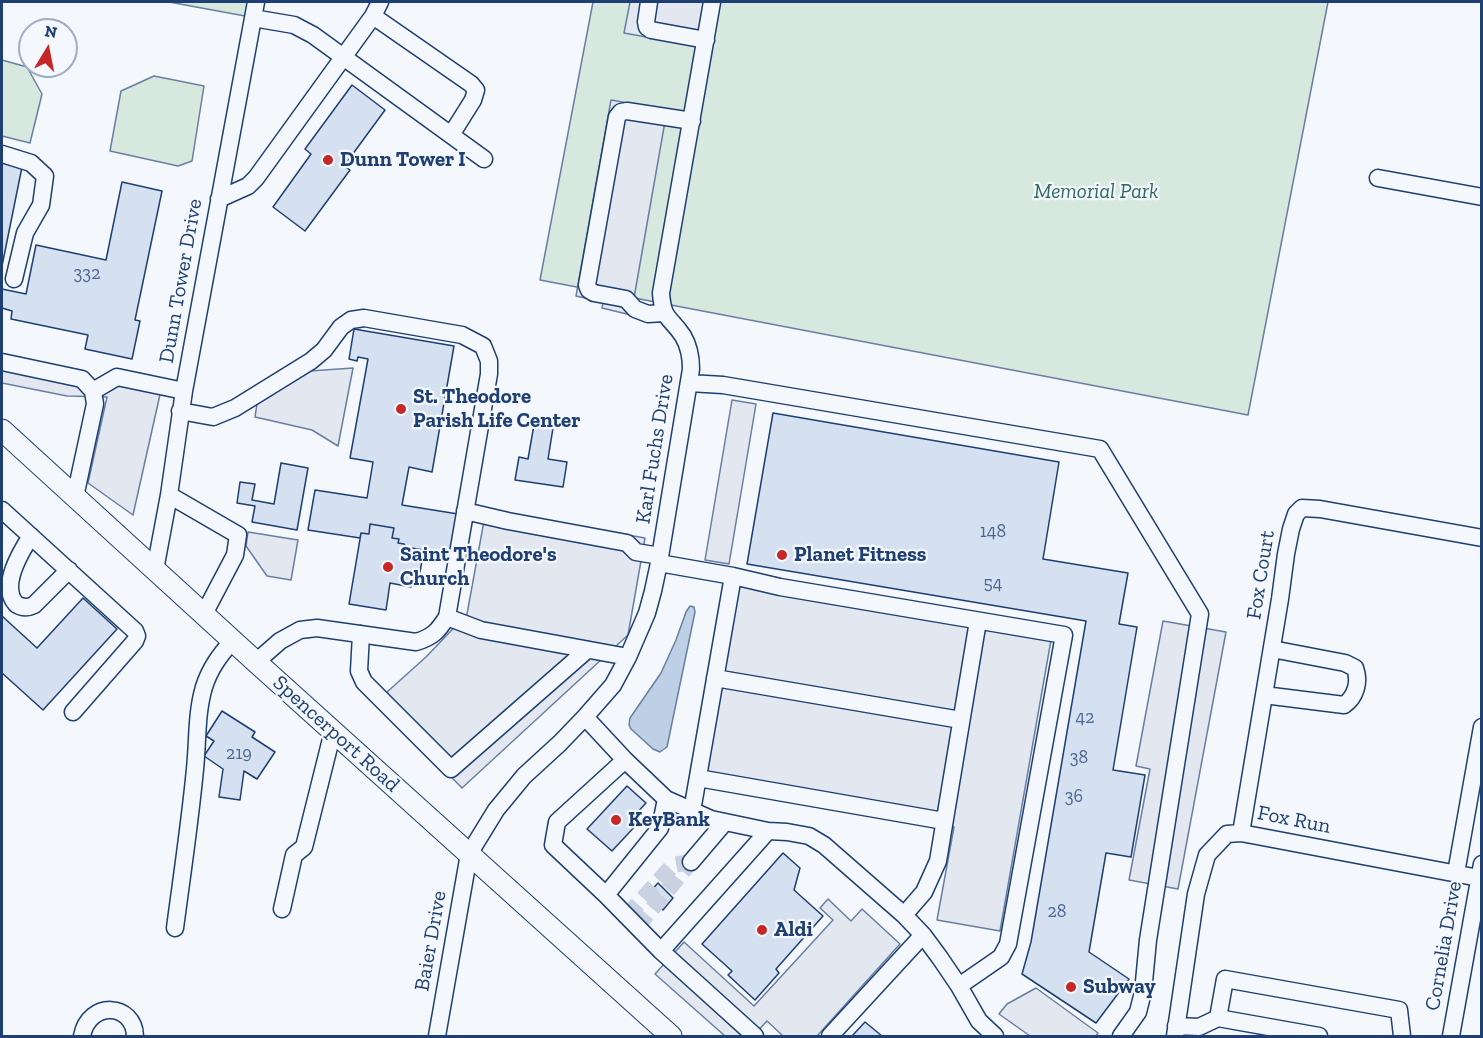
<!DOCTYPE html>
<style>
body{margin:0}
#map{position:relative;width:1483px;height:1038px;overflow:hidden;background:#f4f7fb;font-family:"Zilla Slab",serif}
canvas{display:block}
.frame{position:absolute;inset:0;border:3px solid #1d3f73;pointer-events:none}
.north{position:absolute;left:18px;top:18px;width:60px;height:60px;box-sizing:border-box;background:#f4f7fb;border:2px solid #9eadc5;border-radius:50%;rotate:10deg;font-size:16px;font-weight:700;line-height:24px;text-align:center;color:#1d3f73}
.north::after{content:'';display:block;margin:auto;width:21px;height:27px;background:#c62828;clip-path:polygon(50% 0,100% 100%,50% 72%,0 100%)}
</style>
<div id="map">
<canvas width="1483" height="1038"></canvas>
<div class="frame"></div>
<div class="north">N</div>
</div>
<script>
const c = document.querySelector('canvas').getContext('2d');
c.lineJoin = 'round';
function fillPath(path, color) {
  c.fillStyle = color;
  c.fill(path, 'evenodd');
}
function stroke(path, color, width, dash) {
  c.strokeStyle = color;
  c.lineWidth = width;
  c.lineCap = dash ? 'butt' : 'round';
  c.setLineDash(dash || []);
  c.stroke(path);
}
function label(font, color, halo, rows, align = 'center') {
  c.font = font + ' "Zilla Slab",serif';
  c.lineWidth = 4.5;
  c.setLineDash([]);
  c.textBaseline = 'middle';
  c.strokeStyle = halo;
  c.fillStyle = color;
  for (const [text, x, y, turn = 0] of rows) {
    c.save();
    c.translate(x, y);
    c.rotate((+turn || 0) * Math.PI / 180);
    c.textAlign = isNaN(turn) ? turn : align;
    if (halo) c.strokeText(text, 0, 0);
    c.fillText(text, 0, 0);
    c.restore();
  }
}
const green = new Path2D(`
 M 169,2 L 248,2 L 245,16 Z
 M 593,2 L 1328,2 L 1248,415 L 540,280 Z
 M 2,60 L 27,67 L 42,94 L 30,143 L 2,136 Z
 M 154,76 L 204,86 L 192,161 L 178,166 L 110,151 L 121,91 Z`);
fillPath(green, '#d7e8df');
stroke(green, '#687fa3', 1.5);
const parking = new Path2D(`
 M 630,2 L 704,2 L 697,46 L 624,33 Z
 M 611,100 L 667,110 L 631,315 L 602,308 L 603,302 L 576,296 Z
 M 2,368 L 161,390 L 133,515 L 88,483 L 107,397 L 67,396 L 2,383 Z
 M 353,368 L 338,446 L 312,430 L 255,417 L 258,397 L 310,371 Z
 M 732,400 L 756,404 L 729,564 L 705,560 Z
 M 486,510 L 645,538 L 628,635 L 462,788 L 377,701 L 426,657 L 467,614 Z
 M 248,532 L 298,540 L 291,580 L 267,576 L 246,546 Z
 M 725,583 L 1051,640 L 1000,931 L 937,920 L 954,827 L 690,780 Z
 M 1163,621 L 1226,632 L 1178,889 L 1129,880 L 1150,769 L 1136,766 Z
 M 828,899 L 851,921 L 862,909 L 900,944 L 817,1036 L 783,1036 L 767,1021 L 753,1036 L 725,1036 L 655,974 L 684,942 L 754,1006 L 833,920 L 820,908 Z
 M 1036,988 L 1098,1033 L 1096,1036 L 1030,1036 L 999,1014 L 1007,1004 Z`);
fillPath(parking, '#e3e8f0');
stroke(parking, '#687fa3', 1.5);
const water = new Path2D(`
 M 690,606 L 694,607 L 695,612 L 667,747 L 660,752 L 653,749 L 631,729 L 629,725 L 630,718 L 661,673 L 676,640 L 686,612 Z`);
fillPath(water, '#bed0e5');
stroke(water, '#687fa3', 1.5);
const building = new Path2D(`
 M 352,85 L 385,110 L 344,166 L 350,170 L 305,231 L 273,207 L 311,154 L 305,149 Z
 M 2,163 L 22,167 L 2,266 Z
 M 122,182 L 162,191 L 135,320 L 140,321 L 132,359 L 85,349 L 88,335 L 11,319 L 12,311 L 2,308 L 2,289 L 26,294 L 36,245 L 106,260 Z
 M 354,329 L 454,346 L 432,472 L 409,467 L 402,505 L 458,514 L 451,555 L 406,547 L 404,544 L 398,543 L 399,539 L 392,538 L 394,528 L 370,524 L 369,534 L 361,533 L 360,538 L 308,530 L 315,490 L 367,498 L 373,462 L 350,458 L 368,359 L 358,357 L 357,361 L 349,359 Z
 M 773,413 L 1059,462 L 1043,559 L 1128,573 L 1119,624 L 1137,627 L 1113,770 L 1145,775 L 1131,857 L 1106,853 L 1089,952 L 1129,979 L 1096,1023 L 1022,974 L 1031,942 L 1086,621 L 747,564 Z
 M 535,419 L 554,422 L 548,459 L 567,462 L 563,487 L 515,480 L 519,457 L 528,459 Z
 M 281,463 L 308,468 L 297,530 L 252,522 L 255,506 L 237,503 L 240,482 L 255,484 L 252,500 L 274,504 Z
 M 370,524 L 394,528 L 392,538 L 399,539 L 398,543 L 404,544 L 406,547 L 406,550 L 403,552 L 417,554 L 416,560 L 422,561 L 418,582 L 412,581 L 411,587 L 390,583 L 386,610 L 349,604 L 361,533 L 369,534 Z
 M 83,598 L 117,629 L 43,710 L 2,673 L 2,616 L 37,648 Z
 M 222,711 L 255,732 L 252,737 L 275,752 L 257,779 L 244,771 L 240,800 L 219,797 L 223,769 L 204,756 L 214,741 L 206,736 Z
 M 627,786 L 646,803 L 633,817 L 639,822 L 612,851 L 587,829 Z
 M 783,853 L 800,868 L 794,890 L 823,916 L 776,969 L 779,973 L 755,1000 L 728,975 L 732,971 L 702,944 Z
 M 658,883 L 673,898 L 663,910 L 647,895 Z
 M 865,1022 L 882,1036 L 852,1036 Z`);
fillPath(building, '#d5e0f0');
stroke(building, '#1d3f73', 1.5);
stroke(new Path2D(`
 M 627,916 L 673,865 L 691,862
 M 637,927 L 691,862`), '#c9d2e0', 16, [16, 8]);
const minor = new Path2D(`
 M 649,2 L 646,22 L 647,27 L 651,30 L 706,40
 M 373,16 L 471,84 L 476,90 L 473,100 L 451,135
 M 253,18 L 294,25 L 313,35 L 484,159
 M 2,154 L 31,163 L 45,176 L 41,205 L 25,233 L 14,279
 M 1378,178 L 1482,197
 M 219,199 L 248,186 L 256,178 L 373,16 L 380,2
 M 664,313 L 648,314 L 635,309 L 626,299 L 594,293 L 589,290 L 587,285 L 617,117 L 621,112 L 627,111 L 692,121
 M 2,362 L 82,379 L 93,391 L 95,404 L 75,497
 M 689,383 L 723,385 L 1100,449 L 1200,614 L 1148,940 L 1143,992 L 1138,1012 L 1121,1036
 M 93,391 L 117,377 L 184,391
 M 180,411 L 213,417 L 235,408 L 311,361 L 324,350 L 341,327 L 351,320 L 364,318 L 462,335 L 483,346 L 489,361 L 489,374 L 447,617 C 438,631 433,637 416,642 L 317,628 L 300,630 L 280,641 L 256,662
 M 169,495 L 238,535 L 235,555 L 204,614
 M 2,510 L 135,631 L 137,636 L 135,641 L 73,712
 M 465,511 L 508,521 L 627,543 L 636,552 L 660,556
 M 31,536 C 20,553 0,586 16,604 C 22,608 28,608 34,605 L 69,570
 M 659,563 L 733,576 L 780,587 L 1064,635 L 1008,944 L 1001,957 L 959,986
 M 155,570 L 169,495 L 184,391 L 256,2
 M 447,617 L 481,630 L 628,657
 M 361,634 L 359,671 L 364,682 L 451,769 L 587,650
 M 715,678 L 961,720
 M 1264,695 L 1344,705 C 1356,697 1360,681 1355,668 L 1345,663 L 1272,649
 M 585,717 L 625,760 L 666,799 L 711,819 L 768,831 L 787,832 L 809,836 L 824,845 L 904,915 L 923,935 L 940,958 L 959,986 L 979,1021 L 995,1036
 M 625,760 L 557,822 L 553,845 L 606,895 L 660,828 L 666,799
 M 698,778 L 944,821
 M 692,811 L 733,576
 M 1241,833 L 1280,599 L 1286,554 L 1291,529 L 1296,514 L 1302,508 L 1320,509 L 1482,538
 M 691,862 L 725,822
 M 1456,873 L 1482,727
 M 606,895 L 661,951
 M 282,909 L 294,855 L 304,847 L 333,731
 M 904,915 L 924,892 L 938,861 L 978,621
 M 175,928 C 182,875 190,822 195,769 C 198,741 196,714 204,687 C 210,668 220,655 233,640
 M 1218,1018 L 1225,979 L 1399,1010 L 1402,1036
 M 1176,1026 L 1199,1027 L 1218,1018 L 1319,1036
 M 82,1036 C 89,1000 134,1003 135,1036
 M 437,1036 L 469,854 L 496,810 L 524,776 L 560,743 L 585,717 L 613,685 L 628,657 L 647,613 L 653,591 L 659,563 L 691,369 C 691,358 689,346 683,336 C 670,316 663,321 661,293 L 712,2
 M 755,1036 L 661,951 L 768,831
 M 830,1036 L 923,935
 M 1175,1036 L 1196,894 L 1207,855 L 1227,834 L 1241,833 L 1479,878
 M 1451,1036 L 1482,864`);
const major = new Path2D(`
 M 2,430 L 256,662 L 671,1036`);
stroke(minor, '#1d3f73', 19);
stroke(major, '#1d3f73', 23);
stroke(minor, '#f4f7fb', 16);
stroke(major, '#f4f7fb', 21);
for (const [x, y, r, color] of [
 [328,160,6,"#c62828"],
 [401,409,6,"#c62828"],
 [782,555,6,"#c62828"],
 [388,567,6,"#c62828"],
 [616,820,6,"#c62828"],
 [762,930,6,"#c62828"],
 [1071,987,6,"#c62828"]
]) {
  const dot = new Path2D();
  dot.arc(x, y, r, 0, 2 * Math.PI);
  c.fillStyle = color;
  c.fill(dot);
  stroke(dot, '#f4f7fb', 2);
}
label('18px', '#4b6792', null, [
 ["332",87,274],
 ["148",993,532],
 ["54",993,584],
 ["42",1085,718],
 ["219",239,754],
 ["38",1079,758],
 ["36",1074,797],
 ["28",1057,912]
]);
label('bold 21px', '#1d3f73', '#f4f7fb', [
 ["Dunn Tower I",340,160],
 ["St. Theodore",413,397],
 ["Parish Life Center",413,421],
 ["Saint Theodore's",400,555],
 ["Church",400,579],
 ["Planet Fitness",794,555],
 ["KeyBank",628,820],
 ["Aldi",774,930],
 ["Subway",1083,987]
], 'left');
label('italic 21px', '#2c6c60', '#f4f7fb', [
 ["Memorial Park",1096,192]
]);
label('21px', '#1d3f73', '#f4f7fb', [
 ["Dunn Tower Drive",181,281,-80],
 ["Karl Fuchs Drive",655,449,-81],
 ["Fox Court",1261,575,-81],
 ["Spencerport Road",336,734,42],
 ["Fox Run",1294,820,11],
 ["Baier Drive",431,941,-80],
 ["Cornelia Drive",1444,946,-80]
]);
</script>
